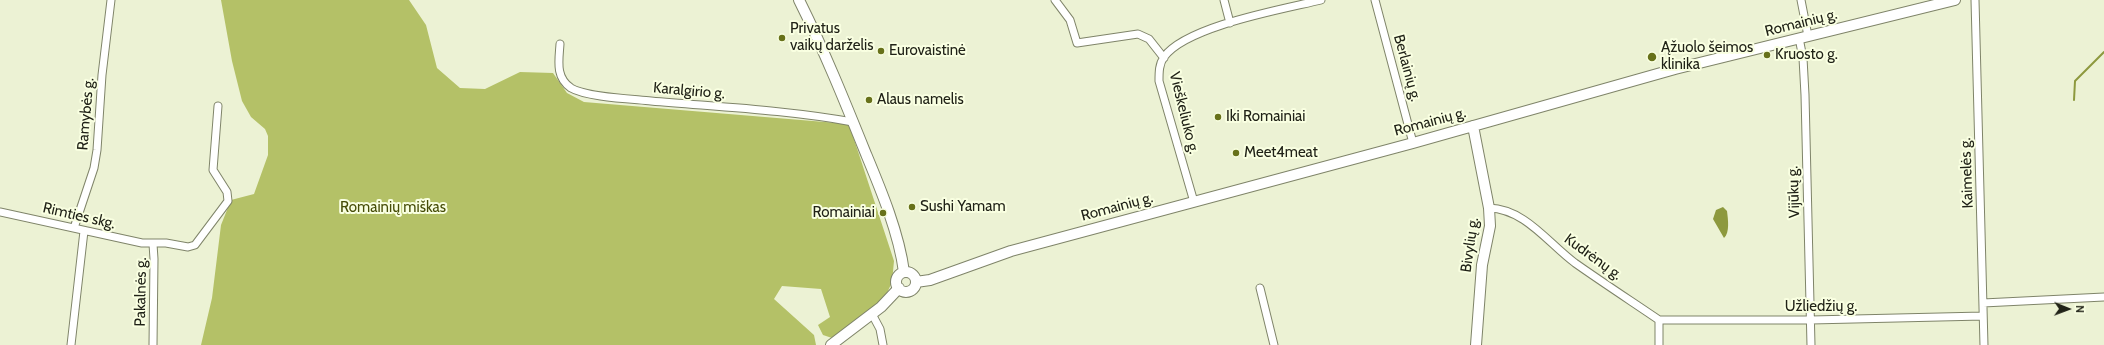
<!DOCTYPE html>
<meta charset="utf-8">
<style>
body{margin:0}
#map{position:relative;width:2104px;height:345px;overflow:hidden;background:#ecf2d4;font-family:Cabin,sans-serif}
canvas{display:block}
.north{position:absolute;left:2048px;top:289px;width:40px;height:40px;-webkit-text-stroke:3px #f9ffe1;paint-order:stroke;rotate:91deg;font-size:11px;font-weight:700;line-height:16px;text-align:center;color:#202217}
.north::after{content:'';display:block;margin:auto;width:14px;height:18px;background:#202217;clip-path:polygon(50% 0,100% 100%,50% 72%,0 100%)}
</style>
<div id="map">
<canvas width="2104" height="345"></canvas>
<div class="north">N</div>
</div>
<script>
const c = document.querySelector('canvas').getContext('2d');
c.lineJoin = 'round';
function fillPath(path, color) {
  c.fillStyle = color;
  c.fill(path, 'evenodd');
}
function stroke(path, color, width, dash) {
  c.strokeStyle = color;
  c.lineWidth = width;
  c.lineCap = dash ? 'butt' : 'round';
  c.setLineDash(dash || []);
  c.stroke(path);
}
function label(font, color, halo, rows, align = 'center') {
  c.font = font + ' Cabin,sans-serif';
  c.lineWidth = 4;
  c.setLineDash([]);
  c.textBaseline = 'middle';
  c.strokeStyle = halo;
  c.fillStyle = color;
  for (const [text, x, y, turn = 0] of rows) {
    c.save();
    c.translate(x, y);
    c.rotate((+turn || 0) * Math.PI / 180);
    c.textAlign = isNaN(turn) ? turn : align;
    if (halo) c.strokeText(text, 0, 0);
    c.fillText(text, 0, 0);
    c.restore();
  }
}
fillPath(new Path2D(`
 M 221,0 L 409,0 L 426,25 L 437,68 L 460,88 L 485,89 L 520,72 L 553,73 L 567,93 L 584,102 L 849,124 L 894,261 L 892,282 L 883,302 L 832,338 L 823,335 L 818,325 L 830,317 L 821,289 L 782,286 L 774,299 L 814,335 L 816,345 L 201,345 L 212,298 L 221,225 L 231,200 L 254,194 L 268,155 L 268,136 L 265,129 L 251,117 L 242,101 L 232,61 Z`), '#b4c167');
fillPath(new Path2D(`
 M 1723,207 L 1727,211 C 1728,219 1730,233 1724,238 L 1713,219 L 1716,210 Z`), '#8d993e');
stroke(new Path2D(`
 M 2074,100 L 2075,81 L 2104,52`), '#8d993e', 2);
const street = new Path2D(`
 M 1055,0 L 1070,20 L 1077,43 L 1138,34 L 1149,39 L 1164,58
 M 1224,0 L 1230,23
 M 1375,0 L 1413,143
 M 1801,0 L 1808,36
 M 1975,0 L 1984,345
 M 1799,38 L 1803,58 L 1805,95 L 1811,345
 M 560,44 C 559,60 555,77 571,88 C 586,97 632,99 651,101 C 719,107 787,110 853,122
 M 1194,202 L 1159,81 C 1159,72 1159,64 1164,57 C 1186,26 1284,9 1321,0
 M 1489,208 C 1525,209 1548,243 1575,263 C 1602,282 1631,301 1659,320 L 1659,345
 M 0,212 L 142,243 L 166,243 L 188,247 L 195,245 L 228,201 L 227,192 L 213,170 L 218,106
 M 74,228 L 94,168 L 97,150 L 102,75 L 111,0
 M 153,244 L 154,259 L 153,345
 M 1260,288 L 1274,345
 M 1983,303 L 2104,297
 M 872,314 L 880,329 L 883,345
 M 1659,320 L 1811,320 L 1983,316
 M 71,345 L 84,231`);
const secondary = new Path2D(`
 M 799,0 C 824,50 845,102 866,154 C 881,190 899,233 904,272
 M 1473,126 L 1489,208 L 1490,226 L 1482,265 L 1476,345
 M896 282a10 10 0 1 1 20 0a10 10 0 1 1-20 0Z
 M 916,282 L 930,280 L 1011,251 L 1413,143 L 1675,69 L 1955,0
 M 831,345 L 881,307 L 899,288`);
stroke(street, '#7f8469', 9);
stroke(secondary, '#7f8469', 12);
stroke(street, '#fff', 7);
stroke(secondary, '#fff', 10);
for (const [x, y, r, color] of [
 [782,38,4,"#67711a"],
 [881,51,4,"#67711a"],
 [1767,55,4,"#67711a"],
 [1652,57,5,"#67711a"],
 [869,100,4,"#67711a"],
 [1218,117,4,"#67711a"],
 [1236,153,4,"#67711a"],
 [912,207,4,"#67711a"],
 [883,213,4,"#67711a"]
]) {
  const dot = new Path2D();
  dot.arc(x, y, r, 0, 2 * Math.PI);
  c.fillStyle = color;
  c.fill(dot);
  stroke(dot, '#f9ffe1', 1.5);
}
label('15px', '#202217', '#f9ffe1', [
 ["Romainių g.",1801,23,-14],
 ["Berlainių g.",1407,68,75],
 ["Karalgirio g.",689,91,5],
 ["Vieškeliuko g.",1184,113,76],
 ["Ramybės g.",86,114,-85],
 ["Romainių g.",1430,122,-15],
 ["Kaimelės g.",1967,173,-92],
 ["Vijūkų g.",1794,192,-92],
 ["Romainių g.",1117,207,-15],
 ["Rimties skg.",79,216,13],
 ["Bivylių g.",1470,245,-82],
 ["Kudrėnų g.",1593,257,36],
 ["Pakalnės g.",141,292,-89],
 ["Užliedžių g.",1821,307]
]);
label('15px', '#202217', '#f9ffe1', [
 ["Privatus",790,29],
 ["vaikų darželis",790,46],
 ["Ąžuolo šeimos",1661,48],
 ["klinika",1661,65],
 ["Eurovaistinė",889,51],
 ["Kruosto g.",1775,55],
 ["Alaus namelis",877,100],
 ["Iki Romainiai",1226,117],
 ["Meet4meat",1244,153],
 ["Sushi Yamam",920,207],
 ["Romainiai",875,213,"right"]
], 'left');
label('15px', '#464d07', '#f9ffe1', [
 ["Romainių miškas",393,208]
]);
</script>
